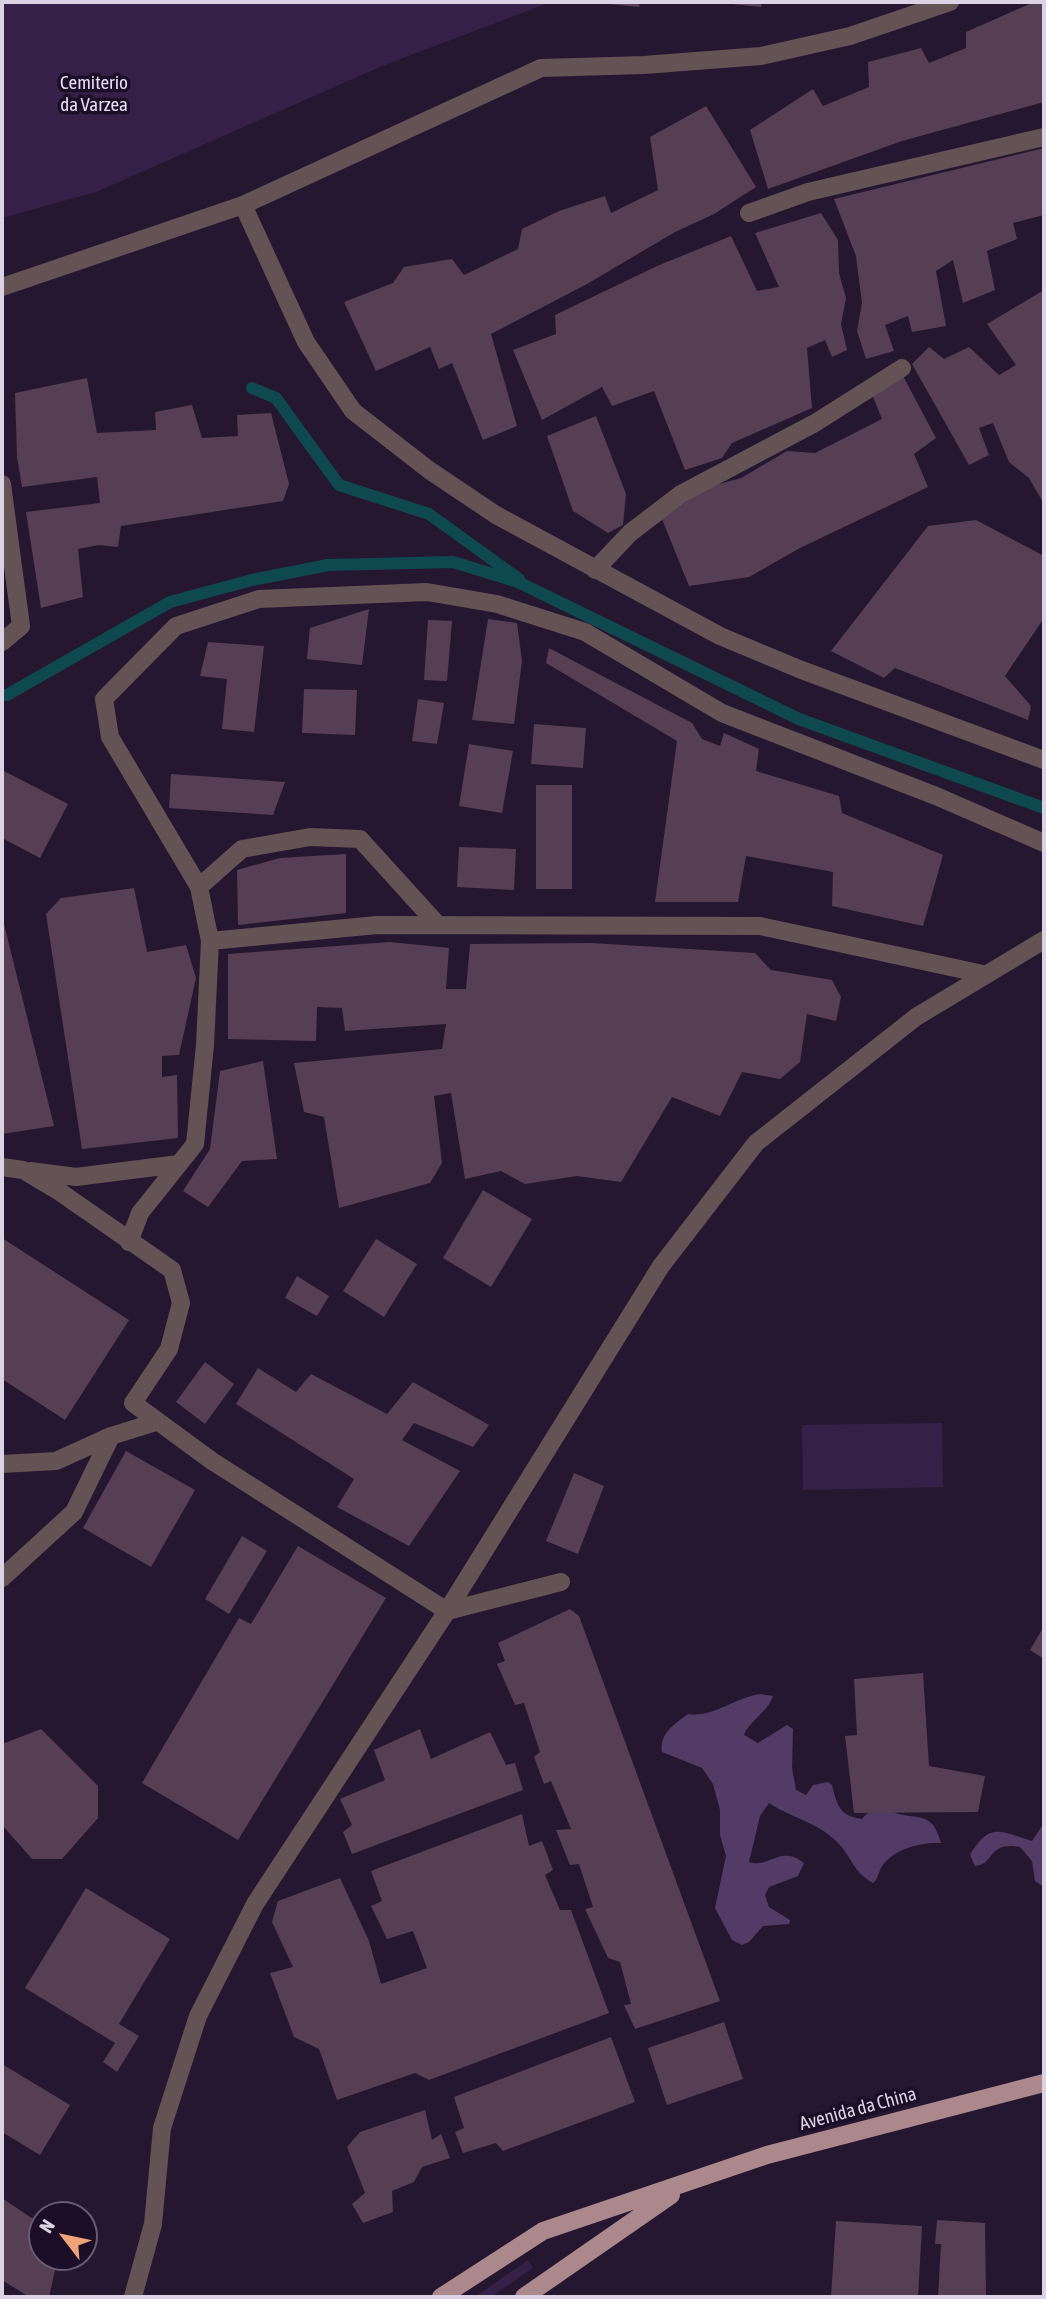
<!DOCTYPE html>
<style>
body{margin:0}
#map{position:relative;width:1046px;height:2299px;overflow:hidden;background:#251730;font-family:"Asap Condensed",sans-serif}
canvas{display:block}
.frame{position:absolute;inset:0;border:4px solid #dbd2e3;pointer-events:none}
.north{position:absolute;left:28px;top:2201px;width:70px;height:70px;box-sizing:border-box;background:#1b0e26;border:2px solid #685c72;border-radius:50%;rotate:302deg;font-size:19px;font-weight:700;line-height:28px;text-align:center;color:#dbd2e3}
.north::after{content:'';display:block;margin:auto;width:24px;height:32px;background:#efa378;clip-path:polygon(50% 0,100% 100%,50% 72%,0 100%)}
</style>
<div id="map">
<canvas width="1046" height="2299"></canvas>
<div class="frame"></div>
<div class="north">N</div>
</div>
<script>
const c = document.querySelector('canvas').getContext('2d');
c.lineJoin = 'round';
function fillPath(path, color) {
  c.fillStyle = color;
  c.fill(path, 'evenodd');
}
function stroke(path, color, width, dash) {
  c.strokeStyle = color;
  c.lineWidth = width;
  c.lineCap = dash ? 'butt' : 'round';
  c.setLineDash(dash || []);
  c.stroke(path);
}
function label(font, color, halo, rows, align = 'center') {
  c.font = font + ' "Asap Condensed",sans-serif';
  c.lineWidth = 7;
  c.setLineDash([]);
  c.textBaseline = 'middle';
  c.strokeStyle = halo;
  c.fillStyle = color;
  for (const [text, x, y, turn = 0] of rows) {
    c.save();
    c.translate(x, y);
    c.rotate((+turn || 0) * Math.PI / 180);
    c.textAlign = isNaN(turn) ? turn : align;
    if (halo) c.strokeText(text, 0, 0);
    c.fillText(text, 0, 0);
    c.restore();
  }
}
fillPath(new Path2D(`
 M 2,2 L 545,2 L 546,4 L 382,66 L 96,192 L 2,218 Z
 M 942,1423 L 943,1487 L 803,1490 L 802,1425 Z
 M 528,2260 L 533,2268 L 491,2297 L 475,2297 Z`), '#352147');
fillPath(new Path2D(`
 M 760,1694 L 773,1696 C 767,1713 750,1720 744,1735 L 758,1743 L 787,1725 L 793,1729 L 792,1768 L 796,1790 L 806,1795 L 813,1785 L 828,1782 L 832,1785 C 837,1806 840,1816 862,1819 C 874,1805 880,1808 895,1813 C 920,1820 932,1811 941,1843 C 920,1842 892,1849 881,1868 C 878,1874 878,1879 873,1883 C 852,1871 853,1858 837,1842 C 819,1823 790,1817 769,1803 L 760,1816 L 749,1862 C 769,1869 780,1844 804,1863 L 798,1876 L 769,1887 L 765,1895 L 769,1907 L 790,1920 L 789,1924 L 763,1926 L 749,1942 L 742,1945 L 732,1940 L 715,1908 L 726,1856 L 720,1835 L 720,1810 L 713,1784 L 702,1768 L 662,1752 C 659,1733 675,1724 688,1714 C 713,1718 734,1698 760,1694 Z
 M 1044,1823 L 1044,1887 L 1035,1881 L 1032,1861 L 1020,1847 C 987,1841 995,1865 975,1866 L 970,1855 C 990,1822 999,1831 1032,1841 Z`), '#523c65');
stroke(new Path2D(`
 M 252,388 L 276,398 L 339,485 L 429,514 L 519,579
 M 2,695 L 7,695 L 170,602 L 252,580 L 328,565 L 453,562 L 518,582 L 799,719 L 1044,808`), '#0f4950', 12);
fillPath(new Path2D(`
 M 588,2 L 640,2 L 639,7 Z
 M 712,2 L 762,2 L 761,7 Z
 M 1034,2 L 1044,2 L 1044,102 L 902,141 L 768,189 L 750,130 L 813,89 L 823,106 L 869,87 L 868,62 L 921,48 L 929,63 L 966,48 L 966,32 Z
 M 706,106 L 756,187 L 714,214 L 675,232 L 587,284 L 491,334 L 517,426 L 483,440 L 452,363 L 439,369 L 430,347 L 376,371 L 344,302 L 393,283 L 404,267 L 452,259 L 464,275 L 518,249 L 522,229 L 559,211 L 605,196 L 611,213 L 658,190 L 650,137 Z
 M 1044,148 L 1044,215 L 1013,223 L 1017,239 L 987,251 L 995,290 L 963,303 L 953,260 L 936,271 L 946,326 L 912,332 L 908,316 L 885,325 L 894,351 L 866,359 L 857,331 L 862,303 L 856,256 L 834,199 Z
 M 821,213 L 838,240 L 839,273 L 846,298 L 841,324 L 847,350 L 832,357 L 825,340 L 807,348 L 812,408 L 732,443 L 722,458 L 685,470 L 654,391 L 612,406 L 602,387 L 542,420 L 513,350 L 556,334 L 555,315 L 657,266 L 731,236 L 757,291 L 779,287 L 755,233 Z
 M 1044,290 L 1044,504 L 1029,478 L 1009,462 L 993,423 L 979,428 L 989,455 L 969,465 L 912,364 L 929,347 L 944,359 L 969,347 L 999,375 L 1016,365 L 987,324 Z
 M 903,376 L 936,438 L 914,454 L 928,487 L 800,548 L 749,577 L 689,586 L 662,519 L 705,488 L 741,478 L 787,451 L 815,453 L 882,419 L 871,392 Z
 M 87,378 L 97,433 L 156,430 L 155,412 L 192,405 L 202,438 L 238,436 L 237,415 L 271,413 L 289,484 L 283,501 L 121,526 L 118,547 L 99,545 L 78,549 L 83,597 L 41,608 L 26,512 L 100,503 L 97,477 L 22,487 L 17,457 L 15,393 Z
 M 596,416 L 626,494 L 623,525 L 608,533 L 573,511 L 547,436 Z
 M 976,520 L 1044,556 L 1044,618 L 1005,676 L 1031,706 L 1028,720 L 895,668 L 884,678 L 831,651 L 928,526 Z
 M 369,609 L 362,665 L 307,659 L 310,628 Z
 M 488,619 L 517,623 L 522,661 L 514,724 L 472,720 Z
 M 428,620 L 452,621 L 447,681 L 424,680 Z
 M 208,642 L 264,646 L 254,732 L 222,729 L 227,679 L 200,676 Z
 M 549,648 L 692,723 L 702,739 L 720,746 L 724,733 L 759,749 L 756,771 L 839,796 L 842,813 L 943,855 L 923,926 L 832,906 L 833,872 L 746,856 L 738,902 L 655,902 L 677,741 L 546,663 Z
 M 304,689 L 357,690 L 355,735 L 302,733 Z
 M 418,699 L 444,703 L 437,744 L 412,741 Z
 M 534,724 L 586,728 L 583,768 L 531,764 Z
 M 469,744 L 513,751 L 502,813 L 459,806 Z
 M 2,770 L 68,804 L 40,858 L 2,838 Z
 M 171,774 L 285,782 L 273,815 L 169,808 Z
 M 536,785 L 572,785 L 572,889 L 536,889 Z
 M 459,847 L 516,849 L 514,890 L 457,887 Z
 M 346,854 L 346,913 L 238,925 L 237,870 L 280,858 Z
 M 134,888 L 147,952 L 186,945 L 196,978 L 179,1055 L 162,1056 L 162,1077 L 177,1075 L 178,1138 L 82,1149 L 46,914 L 61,898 Z
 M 3,920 L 54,1126 L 2,1134 L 2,921 Z
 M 390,942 L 449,948 L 446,989 L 466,989 L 470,944 L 591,943 L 755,953 L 771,970 L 832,980 L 841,997 L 836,1021 L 807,1014 L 800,1062 L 780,1079 L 742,1072 L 720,1116 L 672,1097 L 621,1182 L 577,1176 L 525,1184 L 501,1171 L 465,1179 L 451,1093 L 434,1096 L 442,1163 L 430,1183 L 339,1208 L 324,1117 L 304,1112 L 294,1063 L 442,1049 L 446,1024 L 345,1031 L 342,1008 L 317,1007 L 316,1041 L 228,1039 L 228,954 Z
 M 263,1061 L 277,1159 L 242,1161 L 208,1207 L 183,1191 L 210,1149 L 220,1071 Z
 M 483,1190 L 532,1219 L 491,1287 L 443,1258 Z
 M 2,1238 L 129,1320 L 65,1420 L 2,1379 Z
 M 376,1239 L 417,1264 L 384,1317 L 343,1291 Z
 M 297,1276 L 329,1296 L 317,1316 L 285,1298 Z
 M 205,1362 L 234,1384 L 205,1424 L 176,1402 Z
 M 258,1368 L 296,1392 L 311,1374 L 387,1414 L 413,1382 L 489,1425 L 473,1447 L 414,1423 L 402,1440 L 460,1471 L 409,1546 L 337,1507 L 354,1479 L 236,1404 Z
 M 126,1451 L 195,1490 L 151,1567 L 83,1528 Z
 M 574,1473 L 604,1486 L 578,1554 L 546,1541 Z
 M 242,1536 L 267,1551 L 229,1614 L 205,1599 Z
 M 298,1546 L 386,1598 L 238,1840 L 142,1783 L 239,1618 L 251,1624 Z
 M 570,1609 L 579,1616 L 720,2001 L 635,2029 L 624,2005 L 631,2004 L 620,1962 L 608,1958 L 585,1909 L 593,1907 L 579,1864 L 570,1865 L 556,1830 L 571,1829 L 551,1781 L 544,1784 L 534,1757 L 540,1752 L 524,1703 L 515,1705 L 497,1664 L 505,1661 L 498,1643 Z
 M 1044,1626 L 1044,1659 L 1030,1650 Z
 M 923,1673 L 929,1766 L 985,1776 L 978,1812 L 854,1813 L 845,1736 L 857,1735 L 854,1679 Z
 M 41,1729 L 98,1786 L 98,1818 L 62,1859 L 32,1859 L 2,1825 L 2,1744 Z
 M 420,1729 L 431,1759 L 490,1732 L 506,1765 L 515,1763 L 523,1790 L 352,1854 L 343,1832 L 352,1825 L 340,1799 L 385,1780 L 374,1750 Z
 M 522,1814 L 529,1846 L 542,1841 L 553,1870 L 545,1875 L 560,1910 L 571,1910 L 609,2013 L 429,2080 L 415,2073 L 337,2100 L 319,2049 L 294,2037 L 270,1973 L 293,1967 L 272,1922 L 278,1901 L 340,1878 L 369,1941 L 381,1984 L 427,1968 L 413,1931 L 387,1939 L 371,1906 L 382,1901 L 371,1871 Z
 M 86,1888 L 170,1939 L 119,2024 L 139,2036 L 117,2072 L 103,2062 L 115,2043 L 25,1988 Z
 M 724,2022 L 743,2079 L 667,2105 L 648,2048 Z
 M 611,2037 L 635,2102 L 503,2151 L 496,2143 L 463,2153 L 455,2132 L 464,2128 L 454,2097 Z
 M 2,2064 L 70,2105 L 40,2155 L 2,2132 Z
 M 425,2110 L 432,2140 L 441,2134 L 450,2158 L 422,2167 L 414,2182 L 392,2191 L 393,2212 L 363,2223 L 352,2204 L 365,2193 L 347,2147 L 360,2132 Z
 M 2,2198 L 42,2225 L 42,2257 L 58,2257 L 49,2297 L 29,2297 L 2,2280 Z
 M 937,2220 L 985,2223 L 986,2297 L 938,2297 L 941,2244 L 935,2244 Z
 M 836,2221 L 922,2226 L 918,2297 L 831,2297 Z`), '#563e55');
stroke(new Path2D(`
 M 950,2 L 850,36 L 761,56 L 644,65 L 541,68 L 243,205 L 306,342 L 353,411 L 429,470 L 496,515 L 720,636 L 799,669 L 1044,760
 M 749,213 L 808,192 L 1044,137
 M 2,287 L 243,205
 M 2,484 L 21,626 L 2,642
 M 595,570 L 630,533 L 681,494 L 815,423 L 902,368
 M 199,887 L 110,737 L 104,699 L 176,626 L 259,599 L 427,592 L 497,604 L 585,632 L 722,713 L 936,796 L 1044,843
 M 438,925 L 360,839 L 310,837 L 242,849 L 199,887 L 210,941 L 377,925 L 760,926 L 983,974
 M 2,1167 L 23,1170 L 60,1192 L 172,1270 L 181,1303 L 169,1349 L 133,1403 L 212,1461 L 447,1611 L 661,1266 L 756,1143 L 916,1017 L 1044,940
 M 30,1171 L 76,1177 L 179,1164
 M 129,1242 L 140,1213 L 195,1144 L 205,1045 L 210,941
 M 2,1464 L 56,1461 L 111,1436 L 156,1422
 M 2,1578 L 74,1512 L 111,1436
 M 133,2297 L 153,2224 L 162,2128 L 198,2016 L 255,1904 L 447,1611 L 561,1582`), '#645355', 18);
stroke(new Path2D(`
 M 441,2297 L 543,2231 L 767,2155 L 1044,2083
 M 524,2297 L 671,2195`), '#ab888c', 18);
label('19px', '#eadcf8', '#1b0e26', [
 ["Cemiterio",94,83],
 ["da Varzea",94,105]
]);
label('19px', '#dbd2e3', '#1b0e26', [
 ["Avenida da China",858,2109,-15]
]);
</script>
